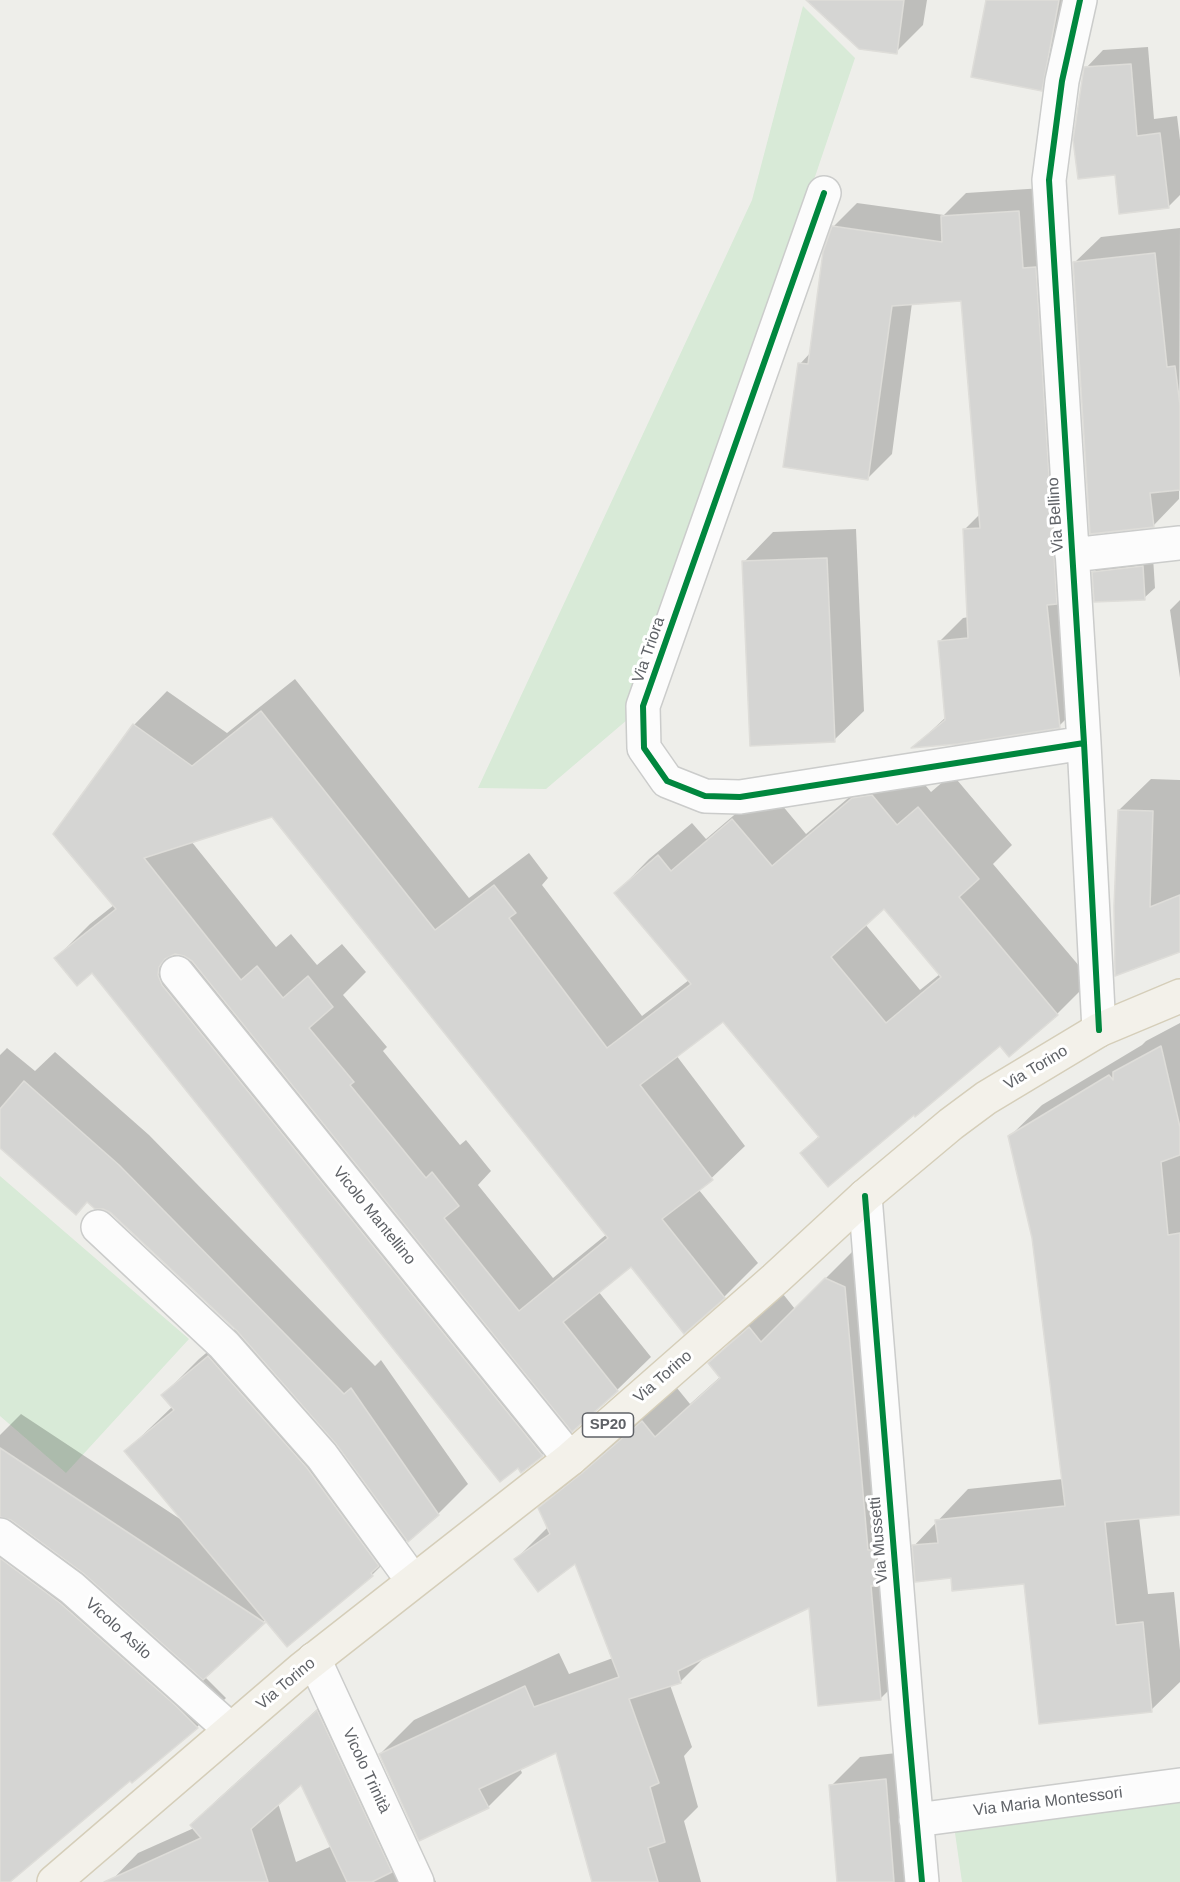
<!DOCTYPE html>
<meta charset="utf-8">
<style>
body{margin:0}
canvas{display:block;background:#eeeeea}
</style>
<canvas width="1180" height="1882"></canvas>
<script>
const c = document.querySelector('canvas').getContext('2d');
c.lineJoin = 'round';
function fillPath(path, color) {
  c.fillStyle = color;
  c.fill(path, 'evenodd');
}
function stroke(path, color, width, dash) {
  c.strokeStyle = color;
  c.lineWidth = width;
  c.lineCap = dash ? 'butt' : 'round';
  c.setLineDash(dash || []);
  c.stroke(path);
}
function label(font, color, halo, rows, align = 'center') {
  c.font = font + ' Helvetica,sans-serif';
  c.lineWidth = 6;
  c.setLineDash([]);
  c.textBaseline = 'middle';
  c.strokeStyle = halo;
  c.fillStyle = color;
  for (const [text, x, y, turn = 0] of rows) {
    c.save();
    c.translate(x, y);
    c.rotate((+turn || 0) * Math.PI / 180);
    c.textAlign = isNaN(turn) ? turn : align;
    if (halo) c.strokeText(text, 0, 0);
    c.fillText(text, 0, 0);
    c.restore();
  }
}
fillPath(new Path2D(`
 M 803,6 L 855,58 L 634,714 L 546,789 L 478,788 L 752,200 Z
 M 0,1176 L 189,1339 L 66,1473 L 0,1416 Z
 M 1180,1799 L 1180,1882 L 962,1882 L 954,1826 Z`), '#d8ead7');
fillPath(new Path2D(`
 M 818,0 L 927,0 L 923,25 L 896,52 Z
 M 989,0 L 1083,0 L 1073,58 L 1041,90 Z
 M 1148,47 L 1154,119 L 1177,116 L 1180,140 L 1180,195 L 1168,207 L 1116,173 L 1086,68 L 1103,50 Z
 M 1043,188 L 1083,702 L 1059,726 L 915,746 L 946,717 L 939,642 L 963,618 L 969,617 L 965,529 L 980,514 L 962,299 L 912,303 L 892,454 L 868,478 L 800,364 L 811,352 L 833,227 L 857,203 L 944,215 L 966,193 Z
 M 1180,228 L 1179,499 L 1153,526 L 1074,263 L 1101,237 Z
 M 856,529 L 864,711 L 834,740 L 744,562 L 773,532 Z
 M 1153,557 L 1155,588 L 1144,598 L 1094,572 L 1104,562 Z
 M 1180,600 L 1180,678 L 1170,610 Z
 M 295,679 L 469,898 L 529,853 L 548,878 L 542,885 L 642,1016 L 689,980 L 616,893 L 649,859 L 692,823 L 706,839 L 767,787 L 806,834 L 887,765 L 906,762 L 931,792 L 952,774 L 1012,845 L 993,864 L 1091,980 L 1057,1014 L 1009,1055 L 1001,1044 L 914,1113 L 802,1153 L 820,1135 L 723,1020 L 676,1055 L 745,1146 L 699,1190 L 758,1263 L 724,1297 L 684,1332 L 631,1265 L 598,1291 L 651,1357 L 617,1390 L 570,1427 L 542,1455 L 522,1471 L 93,971 L 56,958 L 90,924 L 114,905 L 134,725 L 167,691 L 227,733 ZM 273,815 L 607,1234 L 553,1278 L 478,1185 L 491,1171 L 466,1140 L 460,1145 L 383,1051 L 387,1047 L 343,995 L 366,972 L 342,944 L 317,965 L 291,934 L 276,947 L 191,841 ZM 884,907 L 940,974 L 920,990 L 865,924 Z
 M 1151,779 L 1180,780 L 1180,950 L 1116,974 L 1119,810 Z
 M 1180,1023 L 1180,1513 L 1139,1517 L 1148,1594 L 1174,1592 L 1180,1650 L 1180,1682 L 1151,1710 L 1025,1583 L 952,1576 L 914,1547 L 905,1556 L 914,1665 L 880,1699 L 811,1606 L 706,1656 L 681,1681 L 670,1685 L 692,1747 L 684,1756 L 698,1807 L 684,1821 L 701,1882 L 593,1882 L 557,1751 L 520,1768 L 522,1773 L 488,1807 L 380,1754 L 414,1720 L 559,1653 L 569,1674 L 613,1658 L 576,1561 L 516,1559 L 548,1527 L 540,1508 L 574,1474 L 618,1439 L 677,1388 L 690,1404 L 720,1377 L 710,1363 L 744,1329 L 783,1294 L 795,1309 L 860,1244 L 902,1517 L 909,1516 L 911,1549 L 968,1489 L 1063,1479 L 1033,1238 L 1010,1136 L 1042,1105 L 1142,1045 L 1146,1041 Z
 M 7,1048 L 35,1071 L 55,1052 L 149,1135 L 375,1366 L 381,1360 L 468,1484 L 438,1514 L 408,1539 L 372,1575 L 266,1619 L 205,1677 L 226,1698 L 197,1727 L 132,1781 L 130,1779 L 8,1882 L 0,1882 L 0,1435 L 21,1414 L 183,1521 L 126,1451 L 173,1406 L 163,1395 L 199,1359 L 236,1328 L 112,1212 L 88,1200 L 0,1146 L 0,1055 Z
 M 344,1685 L 436,1882 L 113,1882 L 112,1880 L 138,1853 L 194,1828 L 192,1825 L 218,1799 ZM 301,1782 L 332,1846 L 296,1862 L 278,1803 Z
 M 915,1751 L 925,1882 L 839,1882 L 831,1786 L 860,1757 Z`), '#0003');
const building = new Path2D(`
 M 806,0 L 904,0 L 897,54 L 859,49 Z
 M 986,0 L 1059,0 L 1042,91 L 971,77 Z
 M 1131,64 L 1137,136 L 1160,133 L 1169,208 L 1119,214 L 1115,175 L 1078,179 L 1073,140 L 1084,67 Z
 M 1019,211 L 1023,268 L 1036,267 L 1057,604 L 1047,605 L 1060,728 L 958,744 L 911,748 L 945,720 L 938,641 L 968,638 L 963,529 L 980,528 L 961,301 L 892,306 L 868,480 L 783,467 L 798,363 L 808,364 L 823,252 L 832,226 L 942,242 L 941,216 Z
 M 1155,253 L 1167,367 L 1175,366 L 1180,405 L 1180,490 L 1150,493 L 1154,527 L 1090,534 L 1073,262 Z
 M 827,558 L 835,742 L 750,746 L 742,561 Z
 M 1143,566 L 1145,600 L 1094,602 L 1092,572 Z
 M 261,711 L 435,930 L 494,885 L 516,913 L 509,918 L 607,1048 L 691,984 L 614,893 L 658,855 L 671,871 L 732,819 L 772,866 L 852,798 L 872,795 L 897,825 L 918,807 L 979,879 L 959,897 L 1058,1015 L 1009,1057 L 1000,1046 L 915,1117 L 914,1115 L 828,1187 L 800,1153 L 819,1137 L 723,1022 L 640,1085 L 713,1180 L 662,1219 L 725,1298 L 684,1334 L 631,1267 L 563,1322 L 618,1391 L 572,1432 L 192,961 L 184,956 L 175,954 L 165,959 L 159,967 L 158,975 L 162,985 L 543,1456 L 521,1473 L 518,1468 L 500,1482 L 92,973 L 77,986 L 54,958 L 116,909 L 53,834 L 133,724 L 192,766 ZM 272,817 L 608,1238 L 519,1311 L 444,1218 L 459,1206 L 432,1172 L 426,1178 L 350,1085 L 354,1082 L 309,1028 L 333,1007 L 308,976 L 283,998 L 257,966 L 241,980 L 144,858 ZM 884,909 L 941,977 L 886,1023 L 831,957 Z
 M 1118,810 L 1153,811 L 1150,907 L 1180,895 L 1180,952 L 1115,976 L 1114,906 Z
 M 1161,1046 L 1180,1127 L 1180,1155 L 1161,1162 L 1168,1235 L 1180,1233 L 1180,1515 L 1105,1522 L 1116,1625 L 1143,1622 L 1152,1712 L 1039,1724 L 1024,1584 L 952,1591 L 951,1578 L 915,1582 L 912,1545 L 938,1543 L 935,1520 L 1065,1506 L 1032,1238 L 1008,1136 L 1109,1075 L 1113,1080 L 1113,1072 Z
 M 24,1081 L 119,1165 L 344,1394 L 351,1388 L 439,1515 L 408,1542 L 336,1444 L 237,1331 L 111,1213 L 103,1209 L 95,1209 L 87,1202 L 76,1215 L 0,1148 L 0,1109 Z
 M 825,1278 L 845,1287 L 868,1550 L 875,1550 L 878,1586 L 871,1586 L 881,1700 L 818,1706 L 809,1608 L 678,1671 L 681,1683 L 629,1699 L 659,1783 L 650,1787 L 665,1842 L 648,1848 L 658,1882 L 592,1882 L 556,1753 L 479,1789 L 489,1808 L 419,1841 L 379,1754 L 525,1686 L 534,1707 L 619,1677 L 575,1564 L 538,1592 L 514,1559 L 550,1534 L 538,1508 L 582,1473 L 642,1421 L 655,1437 L 720,1378 L 708,1363 L 749,1327 L 761,1342 Z
 M 208,1356 L 307,1468 L 379,1566 L 371,1573 L 373,1576 L 287,1647 L 124,1451 L 174,1410 L 161,1395 Z
 M 0,1448 L 265,1623 L 203,1680 L 83,1573 L 11,1520 L 0,1517 Z
 M 0,1558 L 60,1603 L 176,1706 L 198,1728 L 132,1783 L 130,1781 L 10,1882 L 0,1882 Z
 M 317,1710 L 392,1872 L 372,1882 L 347,1882 L 301,1785 L 251,1829 L 268,1882 L 104,1882 L 201,1838 L 190,1825 Z
 M 886,1779 L 894,1882 L 837,1882 L 829,1785 Z`);
fillPath(building, '#d5d5d3');
stroke(building, '#deddd9', 1.5);
const minor = new Path2D(`
 M 1080,0 L 1062,81 L 1049,180 L 1084,743 L 1099,1030
 M 824,193 L 643,706 L 644,748 L 667,781 L 705,796 L 740,797 L 1084,743
 M 1072,555 L 1180,543
 M 177,973 L 570,1459
 M 865,1196 L 908,1725 L 922,1882
 M 98,1227 L 224,1345 L 322,1456 L 413,1581
 M 0,1535 L 72,1588 L 231,1730
 M 314,1659 L 417,1882
 M 916,1820 L 1180,1785`);
const primary = new Path2D(`
 M 54,1882 L 302,1669 L 570,1459 L 775,1279 L 865,1196 L 951,1124 L 986,1098 L 1099,1030 L 1180,996`);
stroke(minor, '#cbcccb', 36);
stroke(primary, '#d5ceb9', 36);
stroke(minor, '#fcfcfc', 33);
stroke(primary, '#f3f1ea', 33);
stroke(new Path2D(`
 M 1080,0 L 1062,81 L 1049,180 L 1084,743 L 1099,1030
 M 824,193 L 643,706 L 644,748 L 667,781 L 705,796 L 740,797 L 1084,743
 M 865,1196 L 908,1725 L 922,1882`), '#00873e', 6);
for (const [x, y, w] of [
 [608,1425,51]
]) {
  const box = new Path2D();
  box.roundRect(x - w / 2, y - 12, w, 24, 4.5);
  c.fillStyle = '#fff';
  c.fill(box);
  stroke(box, '#5f6267', 1.5);
}
label('bold 15px', '#5f6267', null, [
 ["SP20",608,1425]
]);
label('16px', '#5f6267', '#fff', [
 ["Via Bellino",1056,515,-94],
 ["Via Triora",649,650,-71],
 ["Via Torino",1036,1068,-31],
 ["Vicolo Mantellino",374,1216,51],
 ["Via Torino",663,1377,-41],
 ["Via Mussetti",879,1540,-95],
 ["Vicolo Asilo",118,1629,42],
 ["Via Torino",286,1684,-40],
 ["Vicolo Trinità",366,1771,65],
 ["Via Maria Montessori",1048,1802,-7]
]);
</script>
